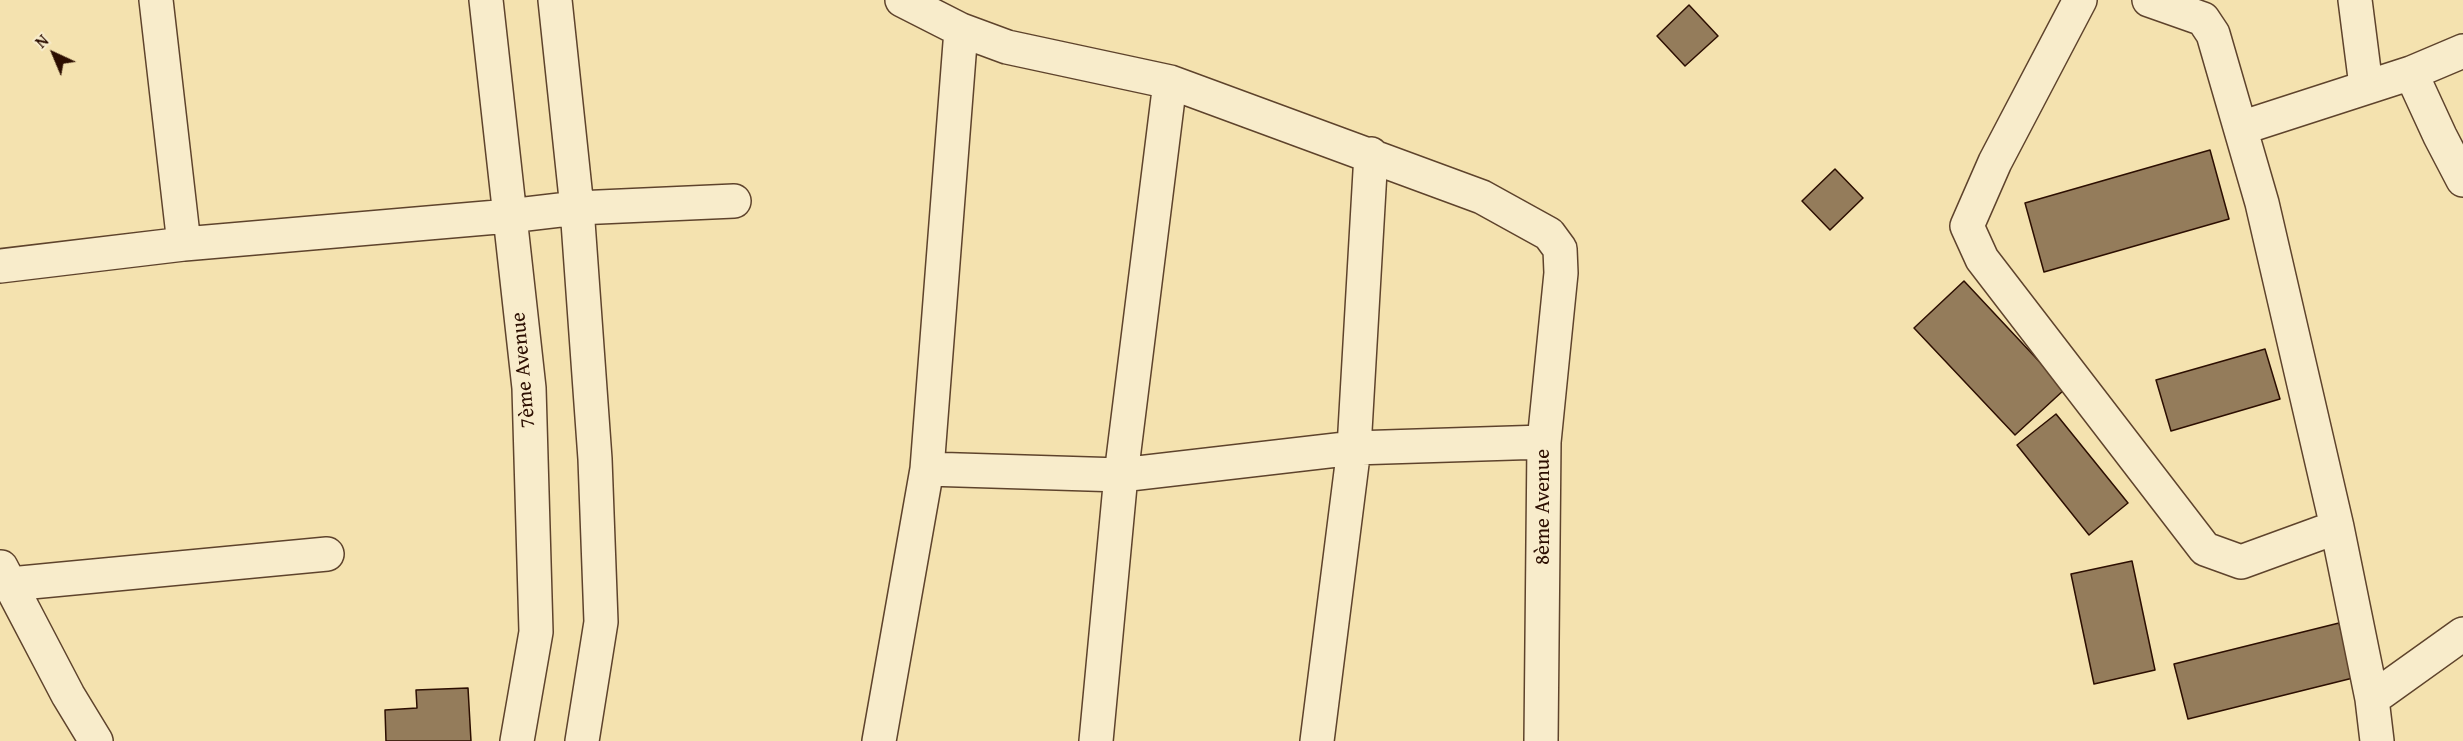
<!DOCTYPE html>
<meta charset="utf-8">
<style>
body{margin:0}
#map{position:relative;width:2463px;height:741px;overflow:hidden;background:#f4e2af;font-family:"Gentium Book Plus",serif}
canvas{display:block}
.north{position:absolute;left:24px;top:24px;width:60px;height:60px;-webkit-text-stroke:4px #f8eccb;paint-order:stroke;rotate:316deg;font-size:16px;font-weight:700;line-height:24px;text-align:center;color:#2c0e01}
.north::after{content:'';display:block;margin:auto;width:21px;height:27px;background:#2c0e01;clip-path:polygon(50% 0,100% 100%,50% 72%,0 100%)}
</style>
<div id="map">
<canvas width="2463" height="741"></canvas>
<div class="north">N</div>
</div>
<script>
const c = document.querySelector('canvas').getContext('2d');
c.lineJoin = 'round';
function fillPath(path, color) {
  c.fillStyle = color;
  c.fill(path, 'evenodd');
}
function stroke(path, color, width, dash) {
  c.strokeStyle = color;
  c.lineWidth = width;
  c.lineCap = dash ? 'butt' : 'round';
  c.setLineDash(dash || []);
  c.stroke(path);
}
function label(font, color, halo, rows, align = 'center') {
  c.font = font + ' "Gentium Book Plus",serif';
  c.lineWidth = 6;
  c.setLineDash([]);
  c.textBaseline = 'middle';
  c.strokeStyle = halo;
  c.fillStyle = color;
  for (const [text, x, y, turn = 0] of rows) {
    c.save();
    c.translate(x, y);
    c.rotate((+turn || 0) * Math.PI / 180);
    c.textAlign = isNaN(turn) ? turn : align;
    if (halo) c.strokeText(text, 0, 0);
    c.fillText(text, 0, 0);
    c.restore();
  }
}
const building = new Path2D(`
 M 1689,5 L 1718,36 L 1685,66 L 1657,36 Z
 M 2210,150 L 2229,219 L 2044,272 L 2025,203 Z
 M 1835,169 L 1863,198 L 1830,230 L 1802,201 Z
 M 1964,281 L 2065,389 L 2015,435 L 1914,328 Z
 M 2265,349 L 2280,399 L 2171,431 L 2156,380 Z
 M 2056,414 L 2128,503 L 2089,535 L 2017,445 Z
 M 2132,561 L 2155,670 L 2094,684 L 2071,574 Z
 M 2339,623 L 2353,678 L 2188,719 L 2174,664 Z
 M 468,688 L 471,741 L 386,741 L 385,710 L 417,708 L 416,690 Z`);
fillPath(building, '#947c5b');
stroke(building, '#2c0e01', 1.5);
const minor = new Path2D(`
 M 156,0 L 184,244
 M 486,0 L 529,388 L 536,632 L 517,741
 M 555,0 L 577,208 L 595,459 L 601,622 L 582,741
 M 902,0 L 961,30 L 1007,47 L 1170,82 L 1482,197 L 1549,234 L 1560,249 L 1561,273 L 1544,442 L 1541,741
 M 2080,0 L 1995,162 L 1967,226 L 1982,259 L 2205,549 L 2241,562 L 2337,527
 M 2149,0 L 2203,19 L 2213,34 L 2262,203 L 2337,527 L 2372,699 L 2377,741
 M 2355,0 L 2366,86
 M 2411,73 L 2440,136 L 2463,180
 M 2241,128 L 2411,73 L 2463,51
 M 0,266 L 184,244 L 509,216 L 577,208 L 734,201
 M 927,469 L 1121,475 L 1354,448 L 1544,442
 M 1,567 L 68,695 L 96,741
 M 10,584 L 327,554
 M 2372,699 L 2463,634
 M 879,741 L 927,469 L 961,30
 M 1096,741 L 1121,475 L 1170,82
 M 1317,741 L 1354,448 L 1371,154`);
stroke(minor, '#5e432c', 36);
stroke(minor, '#f8eccb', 33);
label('21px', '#2c0e01', '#f8eccb', [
 ["7ème Avenue",524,370,-95],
 ["8ème Avenue",1544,507,-90]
]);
</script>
